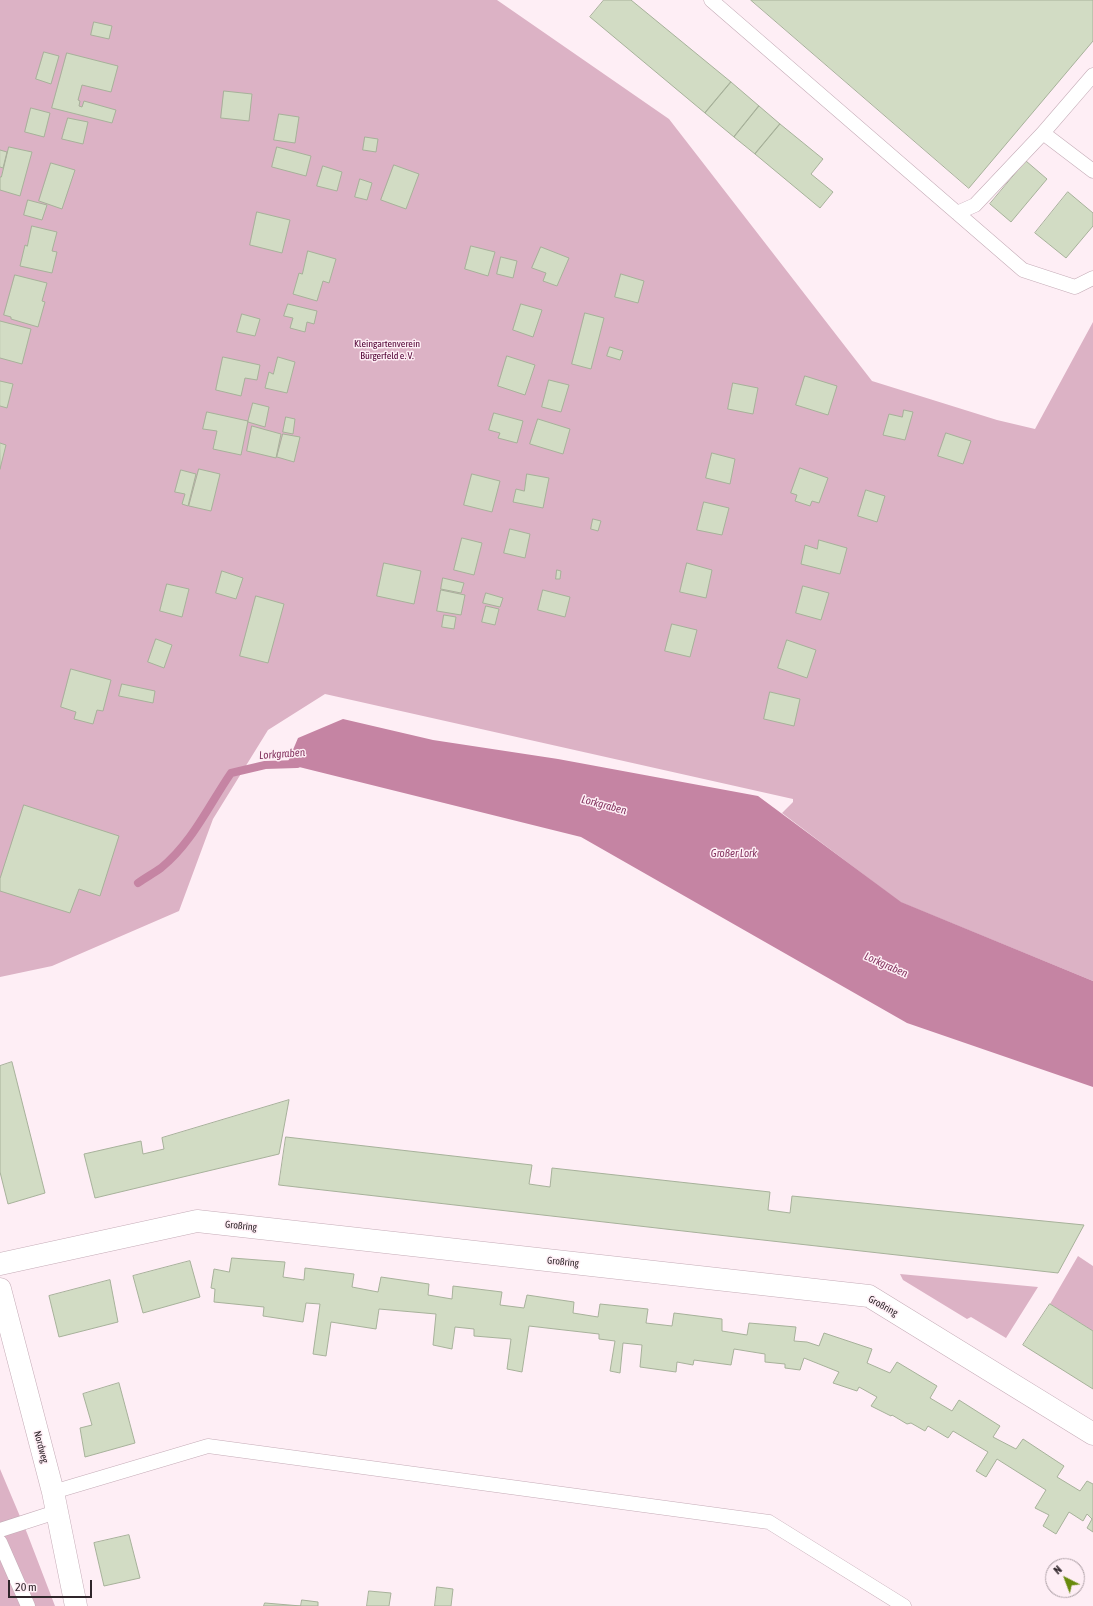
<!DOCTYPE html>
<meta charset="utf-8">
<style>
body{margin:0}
#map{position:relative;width:1093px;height:1606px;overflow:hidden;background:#feeef5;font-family:"Asap Condensed",sans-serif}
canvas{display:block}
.north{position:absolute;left:1045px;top:1558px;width:40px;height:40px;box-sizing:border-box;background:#feeef5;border:1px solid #ab9ea4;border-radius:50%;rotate:318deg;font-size:11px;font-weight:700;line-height:16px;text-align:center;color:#2f252a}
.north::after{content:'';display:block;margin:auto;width:14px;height:18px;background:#688a0c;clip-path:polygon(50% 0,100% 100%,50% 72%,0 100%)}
.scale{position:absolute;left:8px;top:1580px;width:84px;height:18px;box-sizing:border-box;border:2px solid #2f252a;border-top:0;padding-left:5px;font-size:12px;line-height:14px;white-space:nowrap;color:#2f252a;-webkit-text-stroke:3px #feeef5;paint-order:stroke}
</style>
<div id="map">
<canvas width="1093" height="1606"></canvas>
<div class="north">N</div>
<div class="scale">20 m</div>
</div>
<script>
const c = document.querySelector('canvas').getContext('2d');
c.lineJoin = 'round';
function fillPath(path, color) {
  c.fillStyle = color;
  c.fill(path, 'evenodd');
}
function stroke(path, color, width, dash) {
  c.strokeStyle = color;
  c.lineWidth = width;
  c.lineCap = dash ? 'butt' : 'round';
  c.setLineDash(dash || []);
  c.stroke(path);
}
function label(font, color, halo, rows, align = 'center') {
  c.font = font + ' "Asap Condensed",sans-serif';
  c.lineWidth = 3;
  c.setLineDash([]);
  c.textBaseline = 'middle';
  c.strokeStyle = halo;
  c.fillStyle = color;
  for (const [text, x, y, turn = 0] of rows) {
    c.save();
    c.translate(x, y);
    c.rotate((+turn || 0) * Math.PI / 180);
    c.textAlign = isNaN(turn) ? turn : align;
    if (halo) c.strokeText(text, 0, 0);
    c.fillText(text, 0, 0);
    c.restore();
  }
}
fillPath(new Path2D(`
 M 0,0 L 497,0 L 669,119 L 872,381 L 997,420 L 1035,429 L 1093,322 L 1093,981 L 900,902 L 782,813 L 793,802 L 793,799 L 325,694 L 268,730 L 213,819 L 179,911 L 52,966 L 0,977 Z
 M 1078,1256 L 1093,1266 L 1093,1331 L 1050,1304 Z
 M 900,1274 L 1038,1287 L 1006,1338 L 971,1317 L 967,1319 L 903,1280 Z
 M 0,1469 L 27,1533 L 55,1606 L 0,1606 Z`), '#dcb2c5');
fillPath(new Path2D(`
 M 343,719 L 433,740 L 558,759 L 758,796 L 901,902 L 1093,981 L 1093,1087 L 907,1023 L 581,837 L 287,764 L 298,738 Z`), '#c584a3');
stroke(new Path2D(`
 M 138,883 C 145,878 154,873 161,868 C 192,843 209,805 231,773 L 265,765 L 297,764`), '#c584a3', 8);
const building = new Path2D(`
 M 604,0 L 631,0 L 731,82 L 705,113 L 590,17 Z
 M 751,0 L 1093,0 L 1093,41 L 969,188 Z
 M 94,22 L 112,26 L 109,39 L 91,35 Z
 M 44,52 L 59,56 L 51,84 L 36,79 Z
 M 67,53 L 118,66 L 111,92 L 82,85 L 78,100 L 80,101 L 79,106 L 82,107 L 84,101 L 116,110 L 112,123 L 52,108 Z
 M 731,82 L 759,106 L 734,137 L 705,113 Z
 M 224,91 L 252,94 L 249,121 L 221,118 Z
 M 759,106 L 780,124 L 755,154 L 734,137 Z
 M 31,108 L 50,113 L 44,137 L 25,132 Z
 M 279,114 L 299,117 L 295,143 L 274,140 Z
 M 68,118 L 88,122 L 83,144 L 62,139 Z
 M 780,124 L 823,159 L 811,174 L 833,192 L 820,208 L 755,154 Z
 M 365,137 L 378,139 L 376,152 L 363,150 Z
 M 9,147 L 32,152 L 20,196 L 0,190 L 0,177 L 1,177 Z
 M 277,147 L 311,156 L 306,176 L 272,167 Z
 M 0,150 L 7,152 L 3,168 L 0,167 Z
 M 1026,161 L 1047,179 L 1011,222 L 990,204 Z
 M 51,163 L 75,170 L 62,209 L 39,201 Z
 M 394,165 L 419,174 L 406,209 L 381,200 Z
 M 323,166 L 342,172 L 337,191 L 317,186 Z
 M 360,179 L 372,183 L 367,200 L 355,197 Z
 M 1068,192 L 1093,213 L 1093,226 L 1066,258 L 1035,233 Z
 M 28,200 L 47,205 L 42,220 L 24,215 Z
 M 257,212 L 290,220 L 282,253 L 250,245 Z
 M 32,226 L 57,232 L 52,251 L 57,252 L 52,273 L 20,266 L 25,245 L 27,246 Z
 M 471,246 L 495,252 L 488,276 L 465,269 Z
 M 541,247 L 569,258 L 557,286 L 543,281 L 546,273 L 532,268 Z
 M 308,251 L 336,259 L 329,283 L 323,281 L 317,301 L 293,294 L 299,273 L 302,274 Z
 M 501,257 L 517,261 L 513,278 L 497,274 Z
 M 621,274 L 644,281 L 638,303 L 615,297 Z
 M 15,275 L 47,283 L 42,301 L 45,302 L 38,327 L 11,319 L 11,317 L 4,315 Z
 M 288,304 L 317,311 L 314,324 L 307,322 L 305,332 L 290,328 L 293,318 L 284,316 Z
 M 521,304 L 542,310 L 533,337 L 513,330 Z
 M 585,313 L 604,318 L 591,369 L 572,364 Z
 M 242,314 L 260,319 L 255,336 L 237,332 Z
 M 0,321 L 31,329 L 22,364 L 0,358 Z
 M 610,347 L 623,351 L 620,360 L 607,356 Z
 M 507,356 L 535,365 L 525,395 L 498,386 Z
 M 223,357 L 260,365 L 257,380 L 245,378 L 241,396 L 216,390 Z
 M 278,357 L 295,362 L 287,393 L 265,388 L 269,372 L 273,374 Z
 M 805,376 L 837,386 L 828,415 L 796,405 Z
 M 549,380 L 569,385 L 561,412 L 542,407 Z
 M 0,381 L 13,384 L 7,408 L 0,406 Z
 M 733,383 L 758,388 L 753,414 L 728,409 Z
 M 253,403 L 269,407 L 265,427 L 248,422 Z
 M 904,410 L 913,412 L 905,440 L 883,435 L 889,414 L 902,417 Z
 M 207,412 L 248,421 L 241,455 L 213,449 L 217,431 L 203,429 Z
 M 494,413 L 523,421 L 517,443 L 498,438 L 500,433 L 489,430 Z
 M 286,417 L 295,419 L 293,434 L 283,432 Z
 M 538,419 L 570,429 L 563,454 L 530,444 Z
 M 252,426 L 281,434 L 276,458 L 247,451 Z
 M 946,433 L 971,441 L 963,464 L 938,456 Z
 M 283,434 L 300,437 L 294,462 L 277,457 Z
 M 0,443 L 6,445 L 0,469 Z
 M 712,453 L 735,459 L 730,484 L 706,478 Z
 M 800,468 L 828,478 L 819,503 L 812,501 L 810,506 L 795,501 L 797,495 L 791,493 Z
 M 199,469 L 220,474 L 211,511 L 189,506 Z
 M 181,470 L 196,474 L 188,506 L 182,504 L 185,494 L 175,492 Z
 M 472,474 L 500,481 L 492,512 L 464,505 Z
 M 527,474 L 549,478 L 543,508 L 513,502 L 516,489 L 524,491 Z
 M 866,490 L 885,496 L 877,522 L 858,516 Z
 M 704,502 L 729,508 L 722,535 L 697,530 Z
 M 593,519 L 601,521 L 598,531 L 591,529 Z
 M 510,529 L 530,534 L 525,558 L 504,553 Z
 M 462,538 L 482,543 L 474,575 L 454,570 Z
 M 819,540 L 847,548 L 840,574 L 801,564 L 805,545 L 817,549 Z
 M 384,563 L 421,571 L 414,604 L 377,596 Z
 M 687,563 L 712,570 L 706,598 L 680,592 Z
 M 557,570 L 561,571 L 560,579 L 556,579 Z
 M 222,571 L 243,578 L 236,599 L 216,593 Z
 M 443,578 L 464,583 L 461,593 L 441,589 Z
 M 167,584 L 189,589 L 182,617 L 160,611 Z
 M 803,586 L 829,593 L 821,620 L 796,613 Z
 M 441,590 L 465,595 L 461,615 L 437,611 Z
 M 543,590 L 570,597 L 565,617 L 538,610 Z
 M 486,593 L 503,598 L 500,607 L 483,603 Z
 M 256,596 L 284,604 L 268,663 L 240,656 Z
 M 486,606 L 499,609 L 495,625 L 482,622 Z
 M 444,615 L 456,617 L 454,629 L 442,627 Z
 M 672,624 L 697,630 L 690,657 L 665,651 Z
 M 156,639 L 172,645 L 164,668 L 148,662 Z
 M 787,640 L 816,650 L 807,678 L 778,668 Z
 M 71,669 L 111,680 L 103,711 L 97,710 L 93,724 L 74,719 L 76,712 L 61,707 Z
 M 122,684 L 155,691 L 153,703 L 119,696 Z
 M 770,692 L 800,699 L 794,726 L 764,719 Z
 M 24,805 L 119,836 L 100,896 L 79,889 L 70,913 L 0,891 L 0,879 Z
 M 12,1062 L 45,1193 L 8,1204 L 0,1172 L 0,1066 Z
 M 289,1100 L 279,1154 L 95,1198 L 84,1154 L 141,1141 L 143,1154 L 164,1149 L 162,1138 Z
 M 286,1137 L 532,1165 L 529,1184 L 550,1187 L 552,1168 L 770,1192 L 768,1210 L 790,1213 L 792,1196 L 1084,1225 L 1058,1273 L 727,1236 L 279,1185 Z
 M 232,1258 L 285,1262 L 283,1277 L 304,1280 L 305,1268 L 354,1274 L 352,1287 L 378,1292 L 381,1277 L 429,1284 L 428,1295 L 452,1299 L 453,1286 L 502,1292 L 500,1305 L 524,1308 L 527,1295 L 574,1302 L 573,1313 L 598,1317 L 600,1304 L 648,1309 L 646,1323 L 672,1326 L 674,1313 L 722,1319 L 722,1331 L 747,1335 L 749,1323 L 796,1327 L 794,1341 L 807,1342 L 819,1346 L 824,1333 L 872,1349 L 867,1363 L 890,1373 L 897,1362 L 937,1386 L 930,1398 L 952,1411 L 959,1400 L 1000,1426 L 993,1437 L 1016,1449 L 1023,1439 L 1064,1466 L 1057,1477 L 1080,1491 L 1087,1481 L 1093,1484 L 1093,1532 L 1087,1528 L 1092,1519 L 1087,1514 L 1083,1521 L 1069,1512 L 1056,1534 L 1043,1526 L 1049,1515 L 1035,1508 L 1046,1490 L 997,1459 L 986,1477 L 976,1471 L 988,1452 L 953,1431 L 948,1438 L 928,1426 L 925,1431 L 911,1423 L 907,1424 L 892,1415 L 891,1416 L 871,1406 L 877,1397 L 859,1387 L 857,1391 L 833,1383 L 839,1372 L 804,1358 L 800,1370 L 785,1368 L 785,1364 L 765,1362 L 765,1354 L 734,1349 L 731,1365 L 694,1360 L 693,1365 L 677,1362 L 676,1372 L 640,1367 L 642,1345 L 623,1343 L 620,1373 L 610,1371 L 615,1341 L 599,1339 L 599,1334 L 529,1326 L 522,1372 L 507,1369 L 511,1339 L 474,1336 L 474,1329 L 455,1327 L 452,1349 L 433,1345 L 436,1314 L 379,1309 L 376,1329 L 331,1322 L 326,1356 L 313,1354 L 320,1304 L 306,1303 L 303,1322 L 263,1316 L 264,1307 L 214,1302 L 215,1289 L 211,1288 L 214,1269 L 229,1272 Z
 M 190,1261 L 200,1297 L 143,1313 L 133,1276 Z
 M 110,1280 L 118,1322 L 59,1337 L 49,1296 Z
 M 1050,1304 L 1093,1331 L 1093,1389 L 1023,1345 Z
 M 119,1383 L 135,1443 L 85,1457 L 80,1428 L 92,1425 L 83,1394 Z
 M 129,1535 L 140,1578 L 104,1586 L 94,1543 Z
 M 437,1587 L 453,1589 L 451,1606 L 435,1606 Z
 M 369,1591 L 391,1593 L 389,1606 L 367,1606 Z
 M 302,1600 L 318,1602 L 318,1606 L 301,1606 Z
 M 265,1603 L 301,1606 L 264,1606 Z`);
fillPath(building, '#d2dcc4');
stroke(building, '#a7b19a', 1);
const service = new Path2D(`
 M 711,0 L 1023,270 L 1075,287 L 1093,278
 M 1093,75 L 1043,133 L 1093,171
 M 957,213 L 975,205 L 1043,133
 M 53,1492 L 208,1446 L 769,1522 L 904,1606
 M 0,1530 L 56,1512
 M 0,1542 L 28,1606`);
const minor = new Path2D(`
 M 0,1264 L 197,1221 L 869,1296 L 1093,1434
 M 0,1289 L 53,1492 L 76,1606`);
stroke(service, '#c5acb7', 15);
stroke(minor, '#c5acb7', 23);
stroke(service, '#fff', 14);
stroke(minor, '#fff', 22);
label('10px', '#500033', '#feeef5', [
 ["Kleingartenverein",387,344],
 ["Bürgerfeld e. V.",387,356]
]);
label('10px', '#2f252a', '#feeef5', [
 ["Großring",241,1226,6],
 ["Großring",563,1262,6],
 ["Großring",883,1306,29],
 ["Nordweg",41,1447,75]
]);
label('italic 11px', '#853661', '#feeef5', [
 ["Lorkgraben",282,754,-4],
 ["Lorkgraben",604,805,15],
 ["Großer Lork",734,854],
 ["Lorkgraben",886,965,24]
]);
</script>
